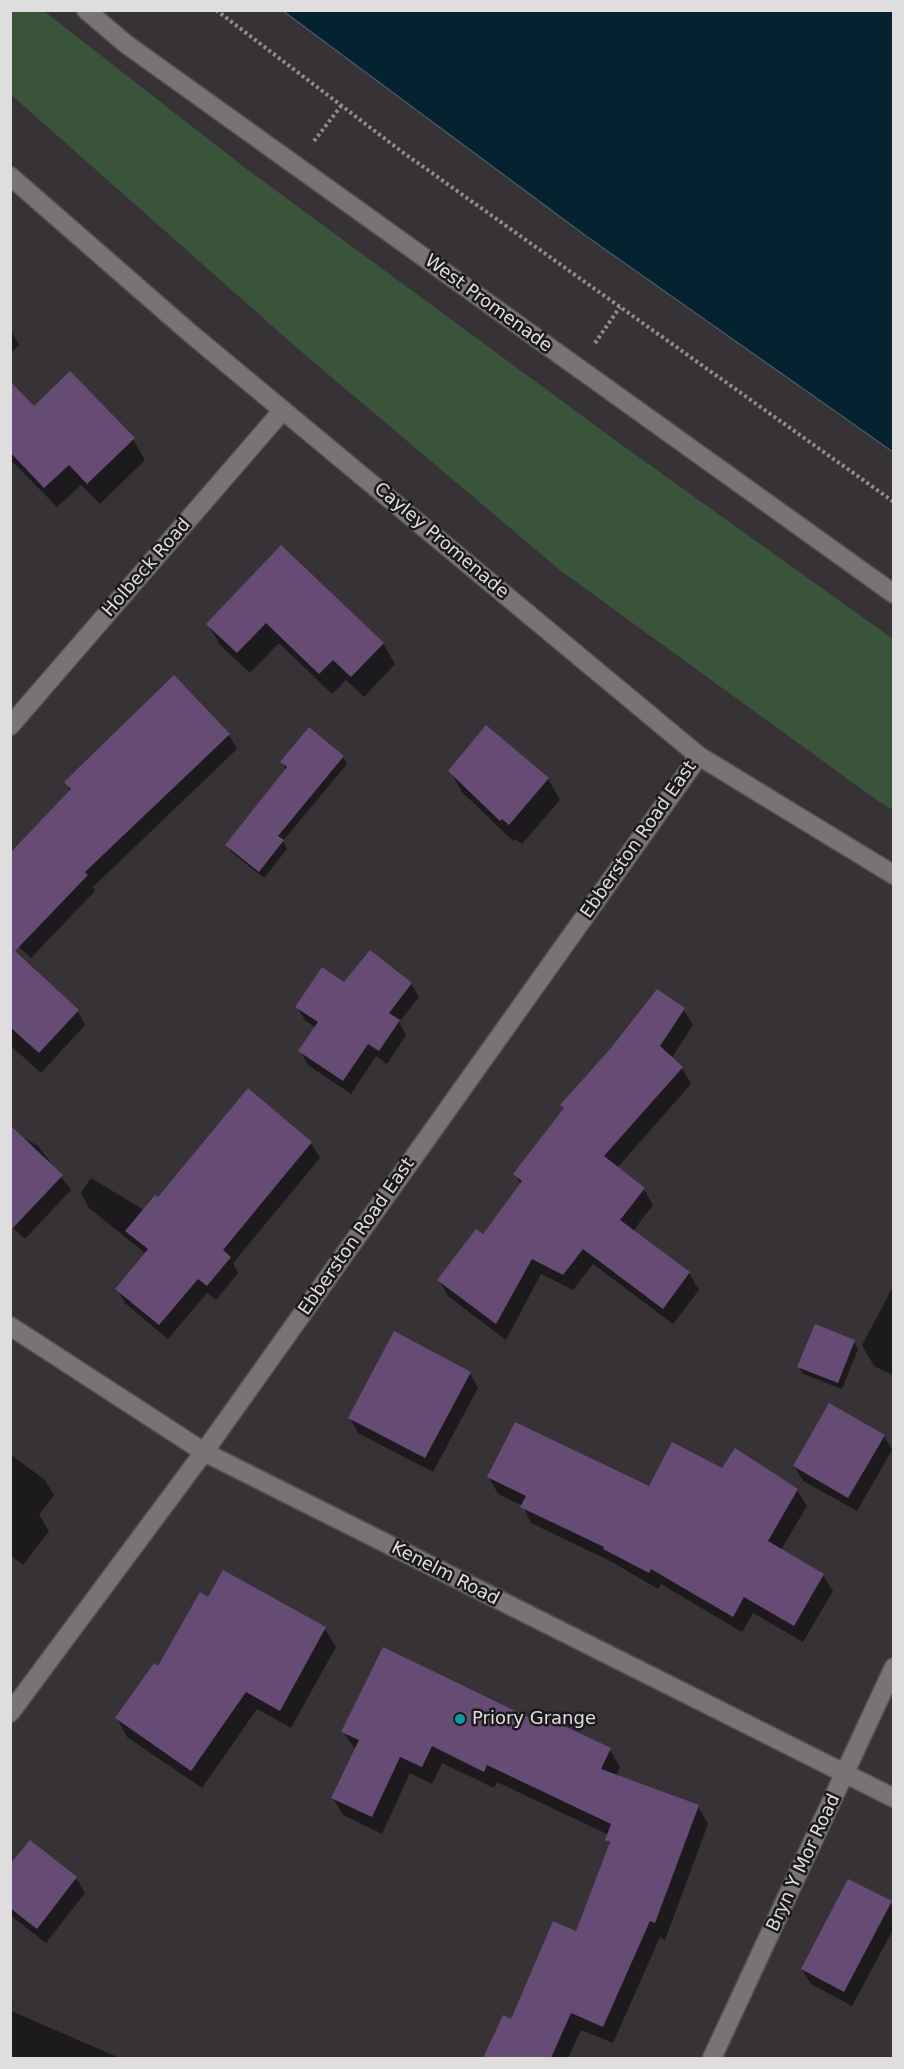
<!DOCTYPE html>
<style>
body{margin:0}
#map{position:relative;width:904px;height:2069px;overflow:hidden;background:#363235;font-family:"DejaVu Sans",sans-serif}
canvas{display:block}
.frame{position:absolute;inset:0;border:12px solid #e0dddf;pointer-events:none}
</style>
<div id="map">
<canvas width="904" height="2069"></canvas>
<div class="frame"></div>
</div>
<script>
const c = document.querySelector('canvas').getContext('2d');
c.lineJoin = 'round';
function fillPath(path, color) {
  c.fillStyle = color;
  c.fill(path, 'evenodd');
}
function stroke(path, color, width, dash) {
  c.strokeStyle = color;
  c.lineWidth = width;
  c.lineCap = dash ? 'butt' : 'round';
  c.setLineDash(dash || []);
  c.stroke(path);
}
function label(font, color, halo, rows, align = 'center') {
  c.font = font + ' "DejaVu Sans",sans-serif';
  c.lineWidth = 5;
  c.setLineDash([]);
  c.textBaseline = 'middle';
  c.strokeStyle = halo;
  c.fillStyle = color;
  for (const [text, x, y, turn = 0] of rows) {
    c.save();
    c.translate(x, y);
    c.rotate((+turn || 0) * Math.PI / 180);
    c.textAlign = isNaN(turn) ? turn : align;
    if (halo) c.strokeText(text, 0, 0);
    c.fillText(text, 0, 0);
    c.restore();
  }
}
fillPath(new Path2D(`
 M 10,11 L 44,11 L 244,167 L 615,440 L 893,639 L 893,810 L 878,801 L 561,571 L 297,348 L 16,99 L 11,94 Z`), '#3a543c');
const water = new Path2D(`
 M 283,11 L 893,11 L 893,452 L 586,236 Z`);
fillPath(water, '#04222f');
stroke(water, '#465a64', 1.5);
fillPath(new Path2D(`
 M 10,329 L 19,345 L 10,353 Z
 M 10,384 L 33,408 L 133,439 L 145,460 L 100,504 L 81,485 L 57,507 L 10,459 Z
 M 281,547 L 383,643 L 395,664 L 364,697 L 346,680 L 332,694 L 279,643 L 250,673 L 220,645 L 208,624 Z
 M 229,735 L 237,749 L 93,887 L 95,891 L 31,958 L 10,939 L 71,792 L 66,782 Z
 M 343,757 L 347,764 L 283,841 L 287,849 L 264,878 L 231,852 L 227,845 L 286,770 L 282,762 Z
 M 450,771 L 548,779 L 560,800 L 522,844 L 515,839 L 513,841 L 462,792 Z
 M 10,949 L 78,1011 L 85,1025 L 41,1073 L 10,1045 Z
 M 345,984 L 411,984 L 419,997 L 399,1022 L 406,1035 L 387,1064 L 376,1056 L 351,1094 L 308,1065 L 300,1051 L 316,1028 L 305,1020 L 297,1007 Z
 M 683,1009 L 693,1025 L 671,1059 L 682,1068 L 691,1084 L 617,1168 L 644,1189 L 653,1205 L 633,1231 L 689,1273 L 699,1290 L 673,1324 L 593,1264 L 573,1290 L 541,1274 L 506,1340 L 448,1296 L 439,1280 L 483,1237 L 521,1185 L 515,1174 L 565,1109 L 562,1105 Z
 M 10,1130 L 38,1146 L 71,1190 L 25,1239 L 10,1225 Z
 M 311,1143 L 320,1158 L 233,1263 L 238,1273 L 216,1300 L 207,1293 L 168,1339 L 126,1304 L 117,1289 L 146,1254 L 89,1208 L 81,1193 L 91,1178 L 157,1218 Z
 M 894,1285 L 894,1376 L 874,1366 L 862,1345 Z
 M 854,1342 L 858,1349 L 842,1389 L 803,1374 L 799,1367 Z
 M 470,1373 L 478,1388 L 433,1472 L 358,1433 L 350,1418 Z
 M 884,1436 L 892,1450 L 857,1511 L 803,1481 L 794,1466 Z
 M 10,1454 L 45,1480 L 54,1495 L 39,1515 L 49,1531 L 23,1565 L 10,1555 Z
 M 722,1470 L 797,1490 L 807,1506 L 781,1550 L 823,1575 L 833,1591 L 803,1642 L 753,1613 L 742,1632 L 661,1584 L 658,1589 L 612,1562 L 531,1523 L 523,1506 L 498,1494 L 489,1477 L 649,1488 Z
 M 224,1572 L 325,1629 L 336,1647 L 291,1728 L 257,1709 L 202,1788 L 127,1737 L 117,1718 L 159,1668 L 209,1599 Z
 M 532,1721 L 610,1750 L 620,1767 L 616,1776 L 698,1806 L 708,1824 L 665,1940 L 660,1937 L 613,2043 L 581,2030 L 568,2058 L 484,2058 L 504,2017 L 512,2021 L 577,1933 L 610,1845 L 607,1840 L 609,1835 L 497,1782 L 494,1788 L 442,1763 L 432,1784 L 410,1773 L 382,1834 L 343,1815 L 333,1798 L 356,1750 L 343,1732 Z
 M 30,1842 L 76,1878 L 85,1893 L 46,1943 L 10,1915 L 10,1866 Z
 M 890,1903 L 894,1908 L 894,1928 L 852,2006 L 811,1984 L 802,1969 Z
 M 10,1999 L 13,2004 L 11,2011 L 120,2058 L 10,2058 Z`), '#0007');
fillPath(new Path2D(`
 M 70,371 L 135,438 L 87,484 L 69,465 L 44,488 L 10,452 L 10,381 L 34,406 Z
 M 281,545 L 384,643 L 351,677 L 333,660 L 319,674 L 266,623 L 237,653 L 206,624 Z
 M 174,675 L 230,734 L 85,872 L 88,875 L 15,951 L 79,1010 L 39,1053 L 10,1027 L 10,853 L 71,789 L 64,782 Z
 M 486,725 L 549,778 L 509,825 L 502,819 L 500,821 L 448,771 Z
 M 309,727 L 344,756 L 278,836 L 284,840 L 259,872 L 225,845 L 287,767 L 280,762 Z
 M 370,950 L 412,983 L 389,1013 L 400,1020 L 379,1051 L 368,1044 L 343,1081 L 298,1051 L 318,1022 L 295,1007 L 322,967 L 344,982 Z
 M 657,989 L 685,1008 L 660,1046 L 683,1067 L 604,1156 L 645,1188 L 620,1220 L 690,1272 L 663,1309 L 583,1249 L 563,1275 L 532,1259 L 496,1324 L 437,1280 L 476,1229 L 483,1234 L 522,1181 L 513,1174 L 564,1108 L 560,1105 L 611,1048 Z
 M 248,1088 L 312,1142 L 223,1250 L 231,1257 L 207,1286 L 198,1279 L 159,1325 L 115,1289 L 148,1249 L 125,1231 L 155,1195 L 158,1197 Z
 M 10,1125 L 63,1175 L 10,1231 Z
 M 815,1324 L 855,1340 L 838,1383 L 797,1367 Z
 M 394,1331 L 471,1372 L 425,1458 L 348,1418 Z
 M 829,1403 L 885,1435 L 848,1498 L 793,1466 Z
 M 515,1422 L 649,1486 L 672,1442 L 722,1468 L 735,1448 L 798,1489 L 768,1541 L 824,1574 L 794,1626 L 744,1597 L 733,1617 L 651,1569 L 649,1573 L 603,1549 L 604,1547 L 520,1507 L 526,1496 L 487,1477 Z
 M 223,1570 L 326,1627 L 280,1711 L 246,1692 L 191,1771 L 115,1718 L 154,1663 L 158,1666 L 200,1592 L 208,1597 Z
 M 383,1647 L 532,1719 L 535,1712 L 611,1748 L 601,1769 L 699,1805 L 655,1923 L 650,1921 L 603,2027 L 571,2013 L 551,2058 L 483,2058 L 503,2015 L 511,2019 L 553,1921 L 576,1931 L 610,1842 L 605,1840 L 611,1824 L 487,1765 L 484,1772 L 432,1746 L 422,1767 L 400,1757 L 372,1817 L 331,1798 L 359,1740 L 341,1732 Z
 M 30,1840 L 77,1877 L 37,1929 L 10,1908 L 10,1864 Z
 M 848,1879 L 892,1901 L 844,1992 L 801,1969 Z`), '#664c75');
const lane = new Path2D(`
 M 86,10 L 126,44 L 894,594`);
const street = new Path2D(`
 M 10,726 L 283,410
 M 10,1326 L 204,1452 L 894,1798
 M 10,1713 L 204,1452 L 699,756
 M 712,2058 L 894,1667`);
const secondary = new Path2D(`
 M 10,176 L 190,333 L 699,756 L 894,875`);
stroke(lane, '#545153', 21);
stroke(street, '#545153', 21);
stroke(secondary, '#545153', 21);
stroke(new Path2D(`
 M 216,10 L 401,151 L 894,502
 M 314,141 L 341,106
 M 595,343 L 620,307`), '#8f8c8e', 4, [3, 3]);
stroke(lane, '#777377', 18);
stroke(street, '#777377', 18);
stroke(secondary, '#777377', 18);
for (const [x, y, r, color] of [
 [460,1719,6,"#0f9aa8"]
]) {
  const dot = new Path2D();
  dot.arc(x, y, r, 0, 2 * Math.PI);
  c.fillStyle = color;
  c.fill(dot);
  stroke(dot, '#1c1a1c', 2);
}
label('18px', '#e0dddf', '#1c1a1c', [
 ["West Promenade",488,304,36],
 ["Cayley Promenade",441,541,40],
 ["Holbeck Road",147,568,-49],
 ["Ebberston Road East",639,840,-55],
 ["Ebberston Road East",357,1237,-55],
 ["Kenelm Road",445,1574,27],
 ["Bryn Y Mor Road",804,1863,-65]
]);
label('18px', '#e0dddf', '#1c1a1c', [
 ["Priory Grange",472,1719]
], 'left');
</script>
